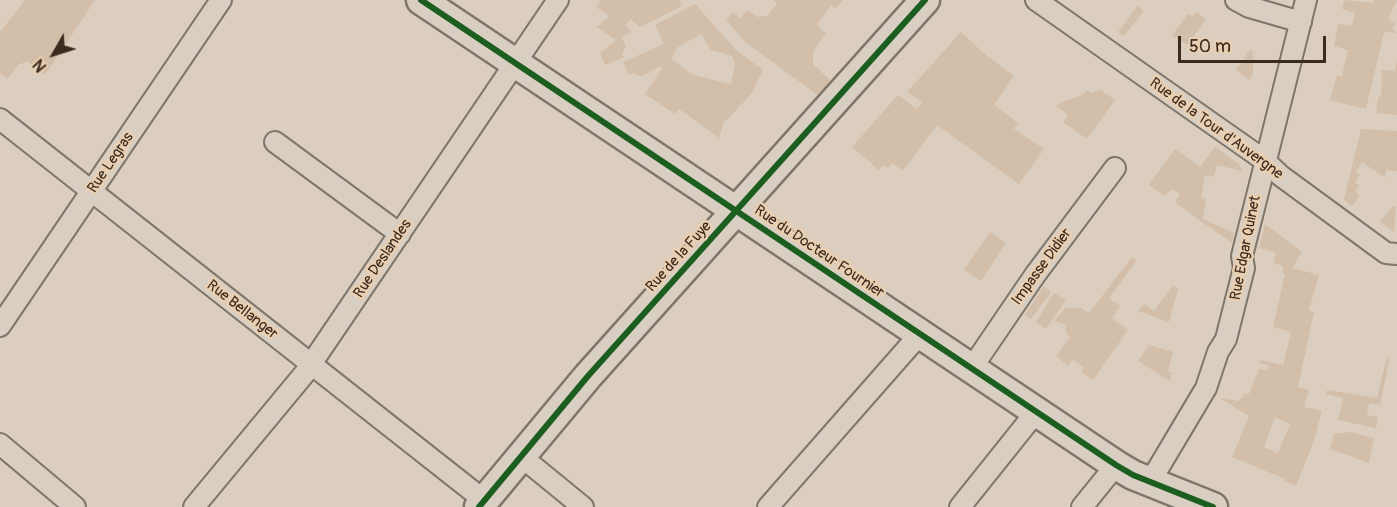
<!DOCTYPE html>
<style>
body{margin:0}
#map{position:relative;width:1397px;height:507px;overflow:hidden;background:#dccebe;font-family:Pangolin,sans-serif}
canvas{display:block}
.north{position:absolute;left:24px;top:24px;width:60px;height:60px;-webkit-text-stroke:4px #e9cfb1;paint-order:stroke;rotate:231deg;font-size:16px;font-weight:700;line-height:24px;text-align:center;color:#3b2a1e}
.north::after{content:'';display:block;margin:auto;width:21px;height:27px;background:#3b2a1e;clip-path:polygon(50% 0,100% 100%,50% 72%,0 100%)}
.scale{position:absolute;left:1178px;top:36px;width:148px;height:27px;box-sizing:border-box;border:3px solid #3b2a1e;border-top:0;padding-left:8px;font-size:18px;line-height:21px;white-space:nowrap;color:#3b2a1e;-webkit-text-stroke:4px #e9cfb1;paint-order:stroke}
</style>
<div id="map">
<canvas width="1397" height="507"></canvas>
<div class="north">N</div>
<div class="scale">50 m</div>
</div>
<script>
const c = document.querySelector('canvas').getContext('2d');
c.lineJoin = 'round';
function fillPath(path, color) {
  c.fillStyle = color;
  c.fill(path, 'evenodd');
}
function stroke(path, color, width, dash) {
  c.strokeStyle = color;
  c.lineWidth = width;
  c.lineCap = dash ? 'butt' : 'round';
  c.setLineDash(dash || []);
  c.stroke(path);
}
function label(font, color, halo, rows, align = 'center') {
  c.font = font + ' Pangolin,sans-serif';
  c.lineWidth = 5;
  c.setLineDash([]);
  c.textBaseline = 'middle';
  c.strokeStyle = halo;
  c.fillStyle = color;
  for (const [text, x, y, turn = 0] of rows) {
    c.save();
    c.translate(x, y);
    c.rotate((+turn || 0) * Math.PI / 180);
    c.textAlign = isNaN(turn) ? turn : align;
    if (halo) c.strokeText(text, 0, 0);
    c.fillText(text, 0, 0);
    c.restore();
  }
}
fillPath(new Path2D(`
 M 25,0 L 95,0 L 45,75 L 28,62 L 19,64 L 7,79 L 0,73 L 0,32 Z
 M 601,0 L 679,0 L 682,6 L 640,27 L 631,19 L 625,26 L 632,31 L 622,37 L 626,47 L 622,53 L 624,57 L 605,65 L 600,53 L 616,40 L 597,27 L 609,16 L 596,7 Z
 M 774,0 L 843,0 L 836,9 L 831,5 L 817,25 L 826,34 L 813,51 L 813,64 L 832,82 L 819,96 L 744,41 L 726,19 L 733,12 L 740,18 L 748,10 L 757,17 L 767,16 L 777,4 Z
 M 1344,0 L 1372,3 L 1374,0 L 1397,0 L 1388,19 L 1395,24 L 1392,28 L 1397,33 L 1384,32 L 1366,109 L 1330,100 L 1337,75 L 1342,76 L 1348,50 L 1334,46 L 1338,24 L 1352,26 L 1355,13 L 1342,9 Z
 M 695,4 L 736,50 L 763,70 L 752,93 L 723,124 L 719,138 L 679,109 L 675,114 L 645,94 L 662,69 L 660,66 L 641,77 L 634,73 L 629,75 L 623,62 L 664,44 L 655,25 ZM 701,34 L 711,50 L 732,56 L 735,65 L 731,84 L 693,75 L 671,59 L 678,47 Z
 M 1138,5 L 1144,11 L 1124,36 L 1118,32 Z
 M 1196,12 L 1206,19 L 1187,45 L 1172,35 L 1188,14 L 1193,16 Z
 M 961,32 L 987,56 L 1014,76 L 994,105 L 1018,123 L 1014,129 L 1044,149 L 1019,184 L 937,125 L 903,171 L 892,163 L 888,168 L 883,165 L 879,170 L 852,147 L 898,95 L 917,109 L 922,102 L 907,92 Z
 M 1250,50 L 1253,51 L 1253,74 L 1249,80 L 1236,70 Z
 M 1397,60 L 1397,115 L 1376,113 L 1378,97 L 1381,97 L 1382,70 L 1395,71 Z
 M 1087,90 L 1092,93 L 1101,90 L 1115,100 L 1087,139 L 1063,122 L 1068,115 L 1056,106 C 1066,97 1079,100 1087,90 Z
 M 1361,129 L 1397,131 L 1397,171 L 1386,170 L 1385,178 L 1362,162 L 1356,172 L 1360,175 L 1355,182 L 1359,186 L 1355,191 L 1360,196 L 1352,206 L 1344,200 Z
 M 1215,147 L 1239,164 L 1242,171 L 1217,165 L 1214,177 L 1205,175 L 1201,197 L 1206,200 L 1203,219 L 1234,233 L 1232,243 L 1177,204 L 1175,202 L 1180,194 L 1172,189 L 1165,196 L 1149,185 L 1175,149 L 1200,167 Z
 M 1392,207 L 1396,207 L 1394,232 L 1380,222 Z
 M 1265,224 L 1302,252 L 1292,268 L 1319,275 L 1309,310 L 1314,312 L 1298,387 L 1309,390 L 1304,407 L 1322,411 L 1313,443 L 1296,486 L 1285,481 L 1285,479 L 1232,457 L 1249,416 L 1220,398 L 1239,401 L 1245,393 L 1249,394 L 1259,369 L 1267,370 L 1269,365 L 1260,363 L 1260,360 L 1283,365 L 1291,332 L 1273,327 L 1285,274 L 1282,273 L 1283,266 L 1273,263 L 1276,252 L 1259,248 ZM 1275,417 L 1290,424 L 1278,453 L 1264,447 Z
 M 990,232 L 1006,243 L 981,281 L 964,270 Z
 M 1132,257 L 1137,260 L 1109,298 L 1120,306 L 1112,318 L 1128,330 L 1093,380 L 1081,372 L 1084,367 L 1073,359 L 1068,366 L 1056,356 L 1070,337 L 1066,333 L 1065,324 L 1054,321 L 1065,308 L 1081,308 L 1089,313 Z
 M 1173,285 L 1178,289 L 1169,322 L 1138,311 L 1144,304 L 1154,311 Z
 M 1044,286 L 1051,292 L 1031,319 L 1025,315 Z
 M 1054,293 L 1066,300 L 1046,329 L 1036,322 Z
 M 1149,345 L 1173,352 L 1168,371 L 1172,373 L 1170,381 L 1138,361 Z
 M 1390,356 L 1380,405 L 1369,403 L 1367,415 L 1378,417 L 1376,428 L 1338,420 L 1343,398 L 1326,394 L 1327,390 L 1377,398 L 1386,361 Z
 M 1351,432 L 1374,438 L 1369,463 L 1330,449 L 1334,434 Z`), '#d2bea9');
const street = new Path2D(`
 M 1036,0 L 1264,160 L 1281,176 L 1386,253 L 1397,254
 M 1236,0 L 1249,7 L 1301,22
 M 0,119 L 485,501
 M 275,142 L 400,234
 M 0,326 L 221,0
 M 971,369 L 1035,275 L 1115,168
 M 0,444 L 75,507
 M 523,458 L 583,507
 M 1150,482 L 1206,388 L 1218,352 L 1226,339 L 1244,268 L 1242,256 L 1306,0
 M 194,507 L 305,373 L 558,0
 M 768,507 L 920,334
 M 960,507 L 1036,412
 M 1082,507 L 1116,465`);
const secondary = new Path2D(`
 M 421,0 L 1116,465 L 1133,475 L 1213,507
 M 479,507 L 588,376 L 925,0`);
stroke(street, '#7e756b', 24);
stroke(secondary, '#7e756b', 33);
stroke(street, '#d8cec2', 20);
stroke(secondary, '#d8cec2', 28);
stroke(new Path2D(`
 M 421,0 L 1116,465 L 1133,475 L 1213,507
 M 479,507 L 588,376 L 925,0`), '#1b5e20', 6);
label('15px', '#3b2a1e', '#e9cfb1', [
 ["Rue de la Tour d'Auvergne",1216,129,36],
 ["Rue Legras",111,163,-56],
 ["Rue Edgar Quinet",1246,248,-79],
 ["Rue du Docteur Fournier",819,252,34],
 ["Rue de la Fuye",679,257,-48],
 ["Rue Deslandes",383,259,-56],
 ["Impasse Didier",1042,267,-54],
 ["Rue Bellanger",242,310,38]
]);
</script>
